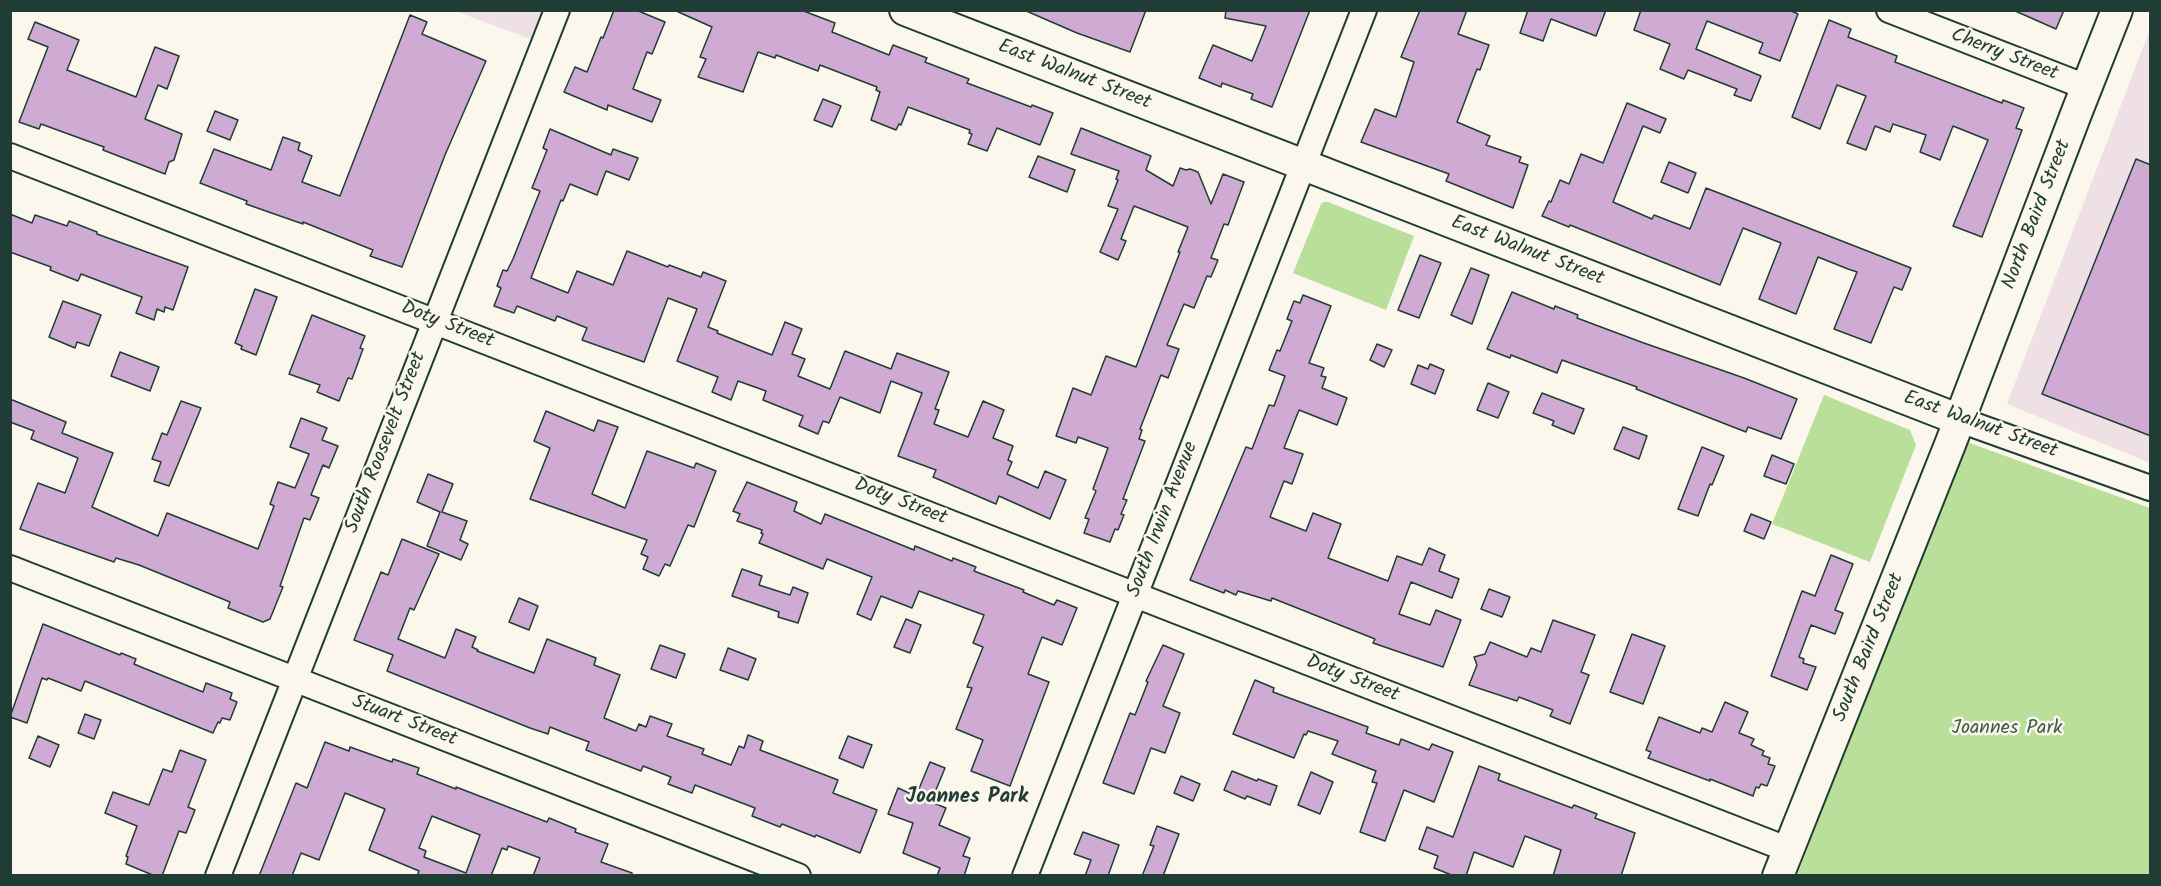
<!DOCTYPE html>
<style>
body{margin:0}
#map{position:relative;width:2161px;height:886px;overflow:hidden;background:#fbf7ec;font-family:Kalam,sans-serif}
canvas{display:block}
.frame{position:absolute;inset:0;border:12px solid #1f3d34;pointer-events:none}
</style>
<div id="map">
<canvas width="2161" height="886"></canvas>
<div class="frame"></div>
</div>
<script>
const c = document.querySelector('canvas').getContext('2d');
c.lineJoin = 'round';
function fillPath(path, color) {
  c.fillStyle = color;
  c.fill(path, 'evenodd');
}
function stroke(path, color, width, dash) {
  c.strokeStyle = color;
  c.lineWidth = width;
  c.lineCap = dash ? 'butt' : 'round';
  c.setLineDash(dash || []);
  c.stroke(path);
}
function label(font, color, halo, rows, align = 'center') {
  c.font = font + ' Kalam,sans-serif';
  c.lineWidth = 5;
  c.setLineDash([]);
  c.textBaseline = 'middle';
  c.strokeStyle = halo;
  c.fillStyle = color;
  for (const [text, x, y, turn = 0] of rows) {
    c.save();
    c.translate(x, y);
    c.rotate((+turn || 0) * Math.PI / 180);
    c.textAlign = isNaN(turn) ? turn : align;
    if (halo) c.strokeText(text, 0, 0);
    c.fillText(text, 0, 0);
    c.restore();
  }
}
fillPath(new Path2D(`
 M 455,11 L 557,11 L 544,44 Z
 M 2150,29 L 2150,463 L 2007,404 Z`), '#eee0e4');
fillPath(new Path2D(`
 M 1324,202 L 1328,202 L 1414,236 L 1386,310 L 1293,273 L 1321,204 Z
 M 1824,395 L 1910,430 L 1916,445 L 1870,562 L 1772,524 Z
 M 1964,441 L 2150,508 L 2150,875 L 1797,876 Z`), '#b9df9a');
const building = new Path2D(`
 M 614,10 L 636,10 L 665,22 L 652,54 L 647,52 L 633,89 L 661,100 L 652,122 L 608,105 L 607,110 L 564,92 L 575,67 L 587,72 L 601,37 L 603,38 Z
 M 674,10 L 801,10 L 835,23 L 832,32 L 889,55 L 893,45 L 927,58 L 925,62 L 969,79 L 967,83 L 1031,107 L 1032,105 L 1053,113 L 1040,145 L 997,128 L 987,151 L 968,144 L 972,134 L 969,133 L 970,130 L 908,107 L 901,125 L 899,124 L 896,130 L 871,120 L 880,92 L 876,90 L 877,87 L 820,65 L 818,71 L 776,55 L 775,58 L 758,52 L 743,92 L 698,77 L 706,59 L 700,57 L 712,27 Z
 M 1024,10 L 1146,10 L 1130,52 L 1077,33 Z
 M 1226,10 L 1310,10 L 1272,107 L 1251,99 L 1253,94 L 1222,83 L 1221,87 L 1199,78 L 1213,45 L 1252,61 L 1266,26 L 1225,18 Z
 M 1420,10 L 1467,10 L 1458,34 L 1489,45 L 1480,70 L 1477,69 L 1457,122 L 1490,136 L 1486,145 L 1521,157 L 1519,162 L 1528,165 L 1513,208 L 1446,181 L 1449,174 L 1361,142 L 1375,109 L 1396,117 L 1414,62 L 1401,57 Z
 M 1528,10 L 1606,10 L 1596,36 L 1551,19 L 1543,41 L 1520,33 Z
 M 1641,10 L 1789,10 L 1798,14 L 1780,61 L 1759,53 L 1763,43 L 1707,21 L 1696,49 L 1761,76 L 1751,101 L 1734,95 L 1737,89 L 1688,70 L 1684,79 L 1660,69 L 1670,44 L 1634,30 Z
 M 2013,10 L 2064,10 L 2056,29 Z
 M 410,15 L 427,22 L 422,34 L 486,61 L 445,155 L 402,267 L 370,256 L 373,250 L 303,222 L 303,224 L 263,210 L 246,204 L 247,201 L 200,183 L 214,149 L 271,170 L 283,137 L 300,143 L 298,150 L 312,156 L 302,182 L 340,196 Z
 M 1829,20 L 1851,29 L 1848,37 L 1897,56 L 1895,62 L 2002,103 L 2003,100 L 2024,108 L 2016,128 L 2022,130 L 1982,237 L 1953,226 L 1988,140 L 1953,126 L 1940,160 L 1920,152 L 1926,135 L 1893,124 L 1890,132 L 1875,126 L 1866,150 L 1847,143 L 1866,96 L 1837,85 L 1820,129 L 1792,117 Z
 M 35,22 L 79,40 L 67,70 L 136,97 L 155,47 L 179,56 L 167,89 L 158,85 L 145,119 L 182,134 L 174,160 L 169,162 L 165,174 L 103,150 L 104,147 L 41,124 L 39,129 L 19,122 L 48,47 L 28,39 Z
 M 823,99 L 841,106 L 832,127 L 814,120 Z
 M 1627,103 L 1666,119 L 1660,133 L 1643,126 L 1613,202 L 1652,219 L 1654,215 L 1690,229 L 1706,188 L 1911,268 L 1902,290 L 1894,287 L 1871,343 L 1834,329 L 1857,272 L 1848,269 L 1818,257 L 1796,314 L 1759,299 L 1781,243 L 1743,228 L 1720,285 L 1570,225 L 1569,227 L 1542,216 L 1549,201 L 1551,202 L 1560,180 L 1569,184 L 1581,154 L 1603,163 Z
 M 215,111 L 238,120 L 230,140 L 207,131 Z
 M 1081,128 L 1151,156 L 1146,170 L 1173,186 L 1180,168 L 1186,170 L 1190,169 L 1198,172 L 1211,204 L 1223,174 L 1244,182 L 1228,225 L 1224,224 L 1211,258 L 1218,260 L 1211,277 L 1207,276 L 1194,308 L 1184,304 L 1167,345 L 1179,349 L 1168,378 L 1161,375 L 1140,429 L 1142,430 L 1139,439 L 1145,441 L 1123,499 L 1127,500 L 1121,514 L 1124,515 L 1118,530 L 1115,529 L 1110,542 L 1084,533 L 1089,519 L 1085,518 L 1096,491 L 1093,489 L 1108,448 L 1078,437 L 1076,443 L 1056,436 L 1073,388 L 1091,395 L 1106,356 L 1136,367 L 1180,252 L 1178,252 L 1188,227 L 1134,206 L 1121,239 L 1126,241 L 1118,260 L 1100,252 L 1118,209 L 1108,206 L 1118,180 L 1116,179 L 1119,171 L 1071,154 Z
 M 550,129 L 611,155 L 613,149 L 638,158 L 629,180 L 606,171 L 597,195 L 570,184 L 563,201 L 561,200 L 531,278 L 568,293 L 577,271 L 613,285 L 627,251 L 668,267 L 669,265 L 701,277 L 703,272 L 726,281 L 708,327 L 718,331 L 717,333 L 772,355 L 785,322 L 802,329 L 792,354 L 805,359 L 798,376 L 830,389 L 845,351 L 891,369 L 897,353 L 949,372 L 935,409 L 939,410 L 934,424 L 968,437 L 983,401 L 1004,410 L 993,438 L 1013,446 L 1008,460 L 1012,462 L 1007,474 L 1038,488 L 1045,471 L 1066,480 L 1050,519 L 999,496 L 996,504 L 933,477 L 936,470 L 898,456 L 922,393 L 891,381 L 880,413 L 840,397 L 829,423 L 823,421 L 818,434 L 799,426 L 803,416 L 763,400 L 766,391 L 738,381 L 731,400 L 712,392 L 718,377 L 677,361 L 697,309 L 668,298 L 644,362 L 582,340 L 587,328 L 557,316 L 555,321 L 517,306 L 514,313 L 494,306 L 501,288 L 497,286 L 503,270 L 507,271 L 513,259 L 540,191 L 532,188 L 547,150 L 543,148 Z
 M 1038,156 L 1075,170 L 1067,192 L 1029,177 Z
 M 2136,159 L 2151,165 L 2151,436 L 2042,394 Z
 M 1669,162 L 1696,173 L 1688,193 L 1661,182 Z
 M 10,214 L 32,223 L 35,215 L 67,226 L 69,221 L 97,232 L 97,234 L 188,267 L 173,310 L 165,307 L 164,312 L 157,309 L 154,320 L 136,313 L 142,297 L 81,274 L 78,281 L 50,270 L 51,267 L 10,252 Z
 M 1420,255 L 1441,263 L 1419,318 L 1398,310 Z
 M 1471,268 L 1489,275 L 1472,324 L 1451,315 Z
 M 255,289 L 277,297 L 256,355 L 241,349 L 242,346 L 235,343 Z
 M 1512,292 L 1554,309 L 1555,306 L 1578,315 L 1577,318 L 1641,342 L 1744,378 L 1797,399 L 1781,439 L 1748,427 L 1746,432 L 1636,389 L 1637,387 L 1562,360 L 1557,373 L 1511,355 L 1510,358 L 1487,349 Z
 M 1303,295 L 1331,306 L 1309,363 L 1324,368 L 1321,376 L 1326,377 L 1322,388 L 1347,398 L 1337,425 L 1299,410 L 1284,448 L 1303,454 L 1292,484 L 1284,481 L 1270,517 L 1306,531 L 1313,513 L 1341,524 L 1328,558 L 1388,581 L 1397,556 L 1422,565 L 1429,548 L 1445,555 L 1439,571 L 1459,579 L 1452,598 L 1411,582 L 1399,614 L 1430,625 L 1436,610 L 1461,620 L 1443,667 L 1373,643 L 1375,639 L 1272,598 L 1271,601 L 1238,591 L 1236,595 L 1225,590 L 1224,593 L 1190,580 L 1246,447 L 1252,449 L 1269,405 L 1274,406 L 1285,376 L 1269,370 L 1277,350 L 1280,351 L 1292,321 L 1287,319 L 1294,301 L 1300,303 Z
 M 63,301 L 101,315 L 89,346 L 77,342 L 75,348 L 49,337 Z
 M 312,315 L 365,336 L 360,348 L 363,349 L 352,379 L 348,378 L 339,401 L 317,392 L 320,385 L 289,374 Z
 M 1377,344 L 1392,350 L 1384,367 L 1370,360 Z
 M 120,352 L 159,367 L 150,391 L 111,376 Z
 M 1430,364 L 1444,370 L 1435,394 L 1411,384 L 1418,365 L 1428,369 Z
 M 1488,383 L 1509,392 L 1498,418 L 1477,410 Z
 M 1542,393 L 1584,409 L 1574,434 L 1552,425 L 1554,421 L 1533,413 Z
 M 10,399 L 66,422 L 62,433 L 113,453 L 92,507 L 158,536 L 167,513 L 258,549 L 274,506 L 270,504 L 278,482 L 295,488 L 309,454 L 290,447 L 301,418 L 327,428 L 322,440 L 338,446 L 329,468 L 323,465 L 311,495 L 319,498 L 310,520 L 304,518 L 280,586 L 283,587 L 270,619 L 263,622 L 228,608 L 230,602 L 139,565 L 116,558 L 114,562 L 20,529 L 38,483 L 65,493 L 78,458 L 31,439 L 34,431 L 10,422 Z
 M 181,401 L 201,408 L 169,486 L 154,481 L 161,462 L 152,459 L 162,433 L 167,435 Z
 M 546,411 L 594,431 L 598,420 L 618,427 L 592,494 L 625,508 L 647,451 L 694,468 L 696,463 L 716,471 L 694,527 L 688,525 L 670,566 L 665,564 L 659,576 L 643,569 L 648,557 L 641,554 L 647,540 L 530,499 L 550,448 L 534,441 Z
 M 1623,427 L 1647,436 L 1639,459 L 1614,449 Z
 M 1702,447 L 1724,456 L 1712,485 L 1710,484 L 1698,516 L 1678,509 Z
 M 1772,455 L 1794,464 L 1786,484 L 1764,476 Z
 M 428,474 L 453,484 L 442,512 L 467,521 L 460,540 L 468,544 L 461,560 L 427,546 L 440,512 L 417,502 Z
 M 747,482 L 797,502 L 794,511 L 821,524 L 825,514 L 914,550 L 915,546 L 952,561 L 953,558 L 976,567 L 974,571 L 1024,590 L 1023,592 L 1054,605 L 1057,600 L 1077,608 L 1062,645 L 1042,637 L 1028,674 L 1049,682 L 1010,786 L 971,771 L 983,740 L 956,729 L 972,688 L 967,687 L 983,647 L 973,643 L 984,615 L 919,591 L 912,608 L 881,596 L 871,620 L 857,614 L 872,577 L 827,559 L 823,569 L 759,543 L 763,534 L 761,533 L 762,530 L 737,521 L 740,514 L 733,511 Z
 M 1751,514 L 1771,522 L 1764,539 L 1744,531 Z
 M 402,539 L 439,554 L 414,610 L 410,608 L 398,639 L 445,658 L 456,629 L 476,637 L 472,647 L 478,650 L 477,651 L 534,673 L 547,639 L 596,658 L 594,665 L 620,675 L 604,718 L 636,731 L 639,724 L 646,727 L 650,716 L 672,724 L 667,736 L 704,749 L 702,754 L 731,765 L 739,746 L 744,748 L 748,735 L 763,741 L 760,750 L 838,780 L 833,793 L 877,810 L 860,853 L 816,835 L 815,837 L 782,824 L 780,827 L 752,816 L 755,808 L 695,785 L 692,793 L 668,784 L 671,777 L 643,766 L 641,771 L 586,750 L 589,742 L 565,733 L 550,727 L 548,734 L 530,728 L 387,671 L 393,655 L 354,640 L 381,572 L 388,575 Z
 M 1831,555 L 1853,564 L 1835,610 L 1843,613 L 1835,634 L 1811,625 L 1799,657 L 1804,659 L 1803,663 L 1816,667 L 1807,690 L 1771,676 L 1802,591 L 1815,596 Z
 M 742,569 L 762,576 L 759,585 L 790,595 L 793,587 L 808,593 L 798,623 L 778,617 L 779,612 L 732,596 Z
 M 1489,589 L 1510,597 L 1502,617 L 1481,609 Z
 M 519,598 L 538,606 L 529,630 L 509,622 Z
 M 906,619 L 921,625 L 910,653 L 894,647 Z
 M 1553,620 L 1595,635 L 1581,672 L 1589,675 L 1570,724 L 1550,716 L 1553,710 L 1519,697 L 1517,701 L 1469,685 L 1477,665 L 1474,657 L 1485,654 L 1490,642 L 1527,657 L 1531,648 L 1541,652 Z
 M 43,624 L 120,655 L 121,653 L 136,659 L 134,664 L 146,669 L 203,692 L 206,683 L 232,693 L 230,699 L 237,702 L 230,720 L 222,718 L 220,723 L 218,722 L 213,733 L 85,681 L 81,691 L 48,678 L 47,680 L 42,678 L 27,723 L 10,717 Z
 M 1632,634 L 1665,646 L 1643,704 L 1610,692 Z
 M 660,645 L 685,654 L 676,678 L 651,669 Z
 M 1163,645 L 1184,654 L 1163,706 L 1180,713 L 1165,753 L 1151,748 L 1134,794 L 1103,783 L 1130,713 L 1135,715 L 1148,682 L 1146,681 Z
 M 728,648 L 756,659 L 748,680 L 720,670 Z
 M 1255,680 L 1274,688 L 1273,692 L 1368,727 L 1366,733 L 1399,745 L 1401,739 L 1429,750 L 1432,744 L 1453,752 L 1434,802 L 1404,790 L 1385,841 L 1360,832 L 1377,783 L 1372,782 L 1376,771 L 1332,754 L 1338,741 L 1308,731 L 1306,735 L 1304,734 L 1294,758 L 1233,734 Z
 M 1725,702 L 1748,712 L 1739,733 L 1754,739 L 1751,745 L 1764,751 L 1762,755 L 1770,758 L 1768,764 L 1775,766 L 1767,786 L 1761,784 L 1759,788 L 1756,787 L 1753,796 L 1710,779 L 1710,781 L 1648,758 L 1651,752 L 1646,750 L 1659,717 L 1700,733 L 1702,728 L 1712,732 Z
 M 85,714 L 101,720 L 94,739 L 78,733 Z
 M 38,736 L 59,745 L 50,767 L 29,758 Z
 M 848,736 L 872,745 L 863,768 L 839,758 Z
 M 325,742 L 349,751 L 350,747 L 392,762 L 393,759 L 419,768 L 417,774 L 456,789 L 456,787 L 547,822 L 549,818 L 576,829 L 575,832 L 608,844 L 601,862 L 632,873 L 632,876 L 533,876 L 540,858 L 508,846 L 507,850 L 502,848 L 491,876 L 417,876 L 419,871 L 369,850 L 385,809 L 345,793 L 319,860 L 301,853 L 292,876 L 259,876 L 296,783 L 307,788 ZM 432,816 L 480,835 L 466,873 L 424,857 L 426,851 L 419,848 Z
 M 180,750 L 206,760 L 188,807 L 195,810 L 186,833 L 179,831 L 162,876 L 155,876 L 126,864 L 128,857 L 126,856 L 137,826 L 105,813 L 113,792 L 149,805 L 163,769 L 172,772 Z
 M 930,762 L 945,768 L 931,802 L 946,808 L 939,825 L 970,838 L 963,856 L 970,858 L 964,876 L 937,876 L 940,868 L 903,853 L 913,823 L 888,814 L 898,788 L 916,796 Z
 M 1479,766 L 1500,774 L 1498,780 L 1572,808 L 1574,805 L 1597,814 L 1595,818 L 1635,833 L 1621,876 L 1553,876 L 1561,850 L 1525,836 L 1513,867 L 1474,852 L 1466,876 L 1454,876 L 1434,868 L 1438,856 L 1419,849 L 1427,827 L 1453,837 Z
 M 1232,771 L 1257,781 L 1258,779 L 1277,786 L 1270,805 L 1247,796 L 1245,799 L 1224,790 Z
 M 1311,772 L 1333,782 L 1320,814 L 1298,805 Z
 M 1181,776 L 1200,784 L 1193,801 L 1174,793 Z
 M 1157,826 L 1179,834 L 1163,876 L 1142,876 L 1154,846 L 1150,845 Z
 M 1083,832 L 1119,845 L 1108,876 L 1085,876 L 1091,860 L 1074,854 Z`);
fillPath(building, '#cfaad3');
stroke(building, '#1f3d34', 1.5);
const minor = new Path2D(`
 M 1889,10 L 2086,87
 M 10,156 L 1789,850
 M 1960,420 L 2150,488
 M 10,568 L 798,876
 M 218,876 L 557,10
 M 1025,876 L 1364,10`);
const tertiary = new Path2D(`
 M 905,10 L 1960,420
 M 1778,876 L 1951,442 L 2076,114 L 2117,10`);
stroke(minor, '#1f3d34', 28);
stroke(tertiary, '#1f3d34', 34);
stroke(minor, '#fbf7ec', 24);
stroke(tertiary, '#fbf7ec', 30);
label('20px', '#1f3d34', '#fbf7ec', [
 ["Cherry Street",2004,56,21],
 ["East Walnut Street",1074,76,21],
 ["North Baird Street",2038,215,-69],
 ["East Walnut Street",1527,252,21],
 ["Doty Street",447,326,21],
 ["East Walnut Street",1980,426,20],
 ["South Roosevelt Street",387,443,-69],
 ["Doty Street",900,503,21],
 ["South Irwin Avenue",1164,520,-69],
 ["South Baird Street",1870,648,-68],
 ["Doty Street",1352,680,21],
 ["Stuart Street",404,722,21]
]);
label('20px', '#3e5d48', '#fbf7ec', [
 ["Joannes Park",2007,730]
]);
label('bold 21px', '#1f3d34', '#fbf7ec', [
 ["Joannes Park",967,798]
]);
</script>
